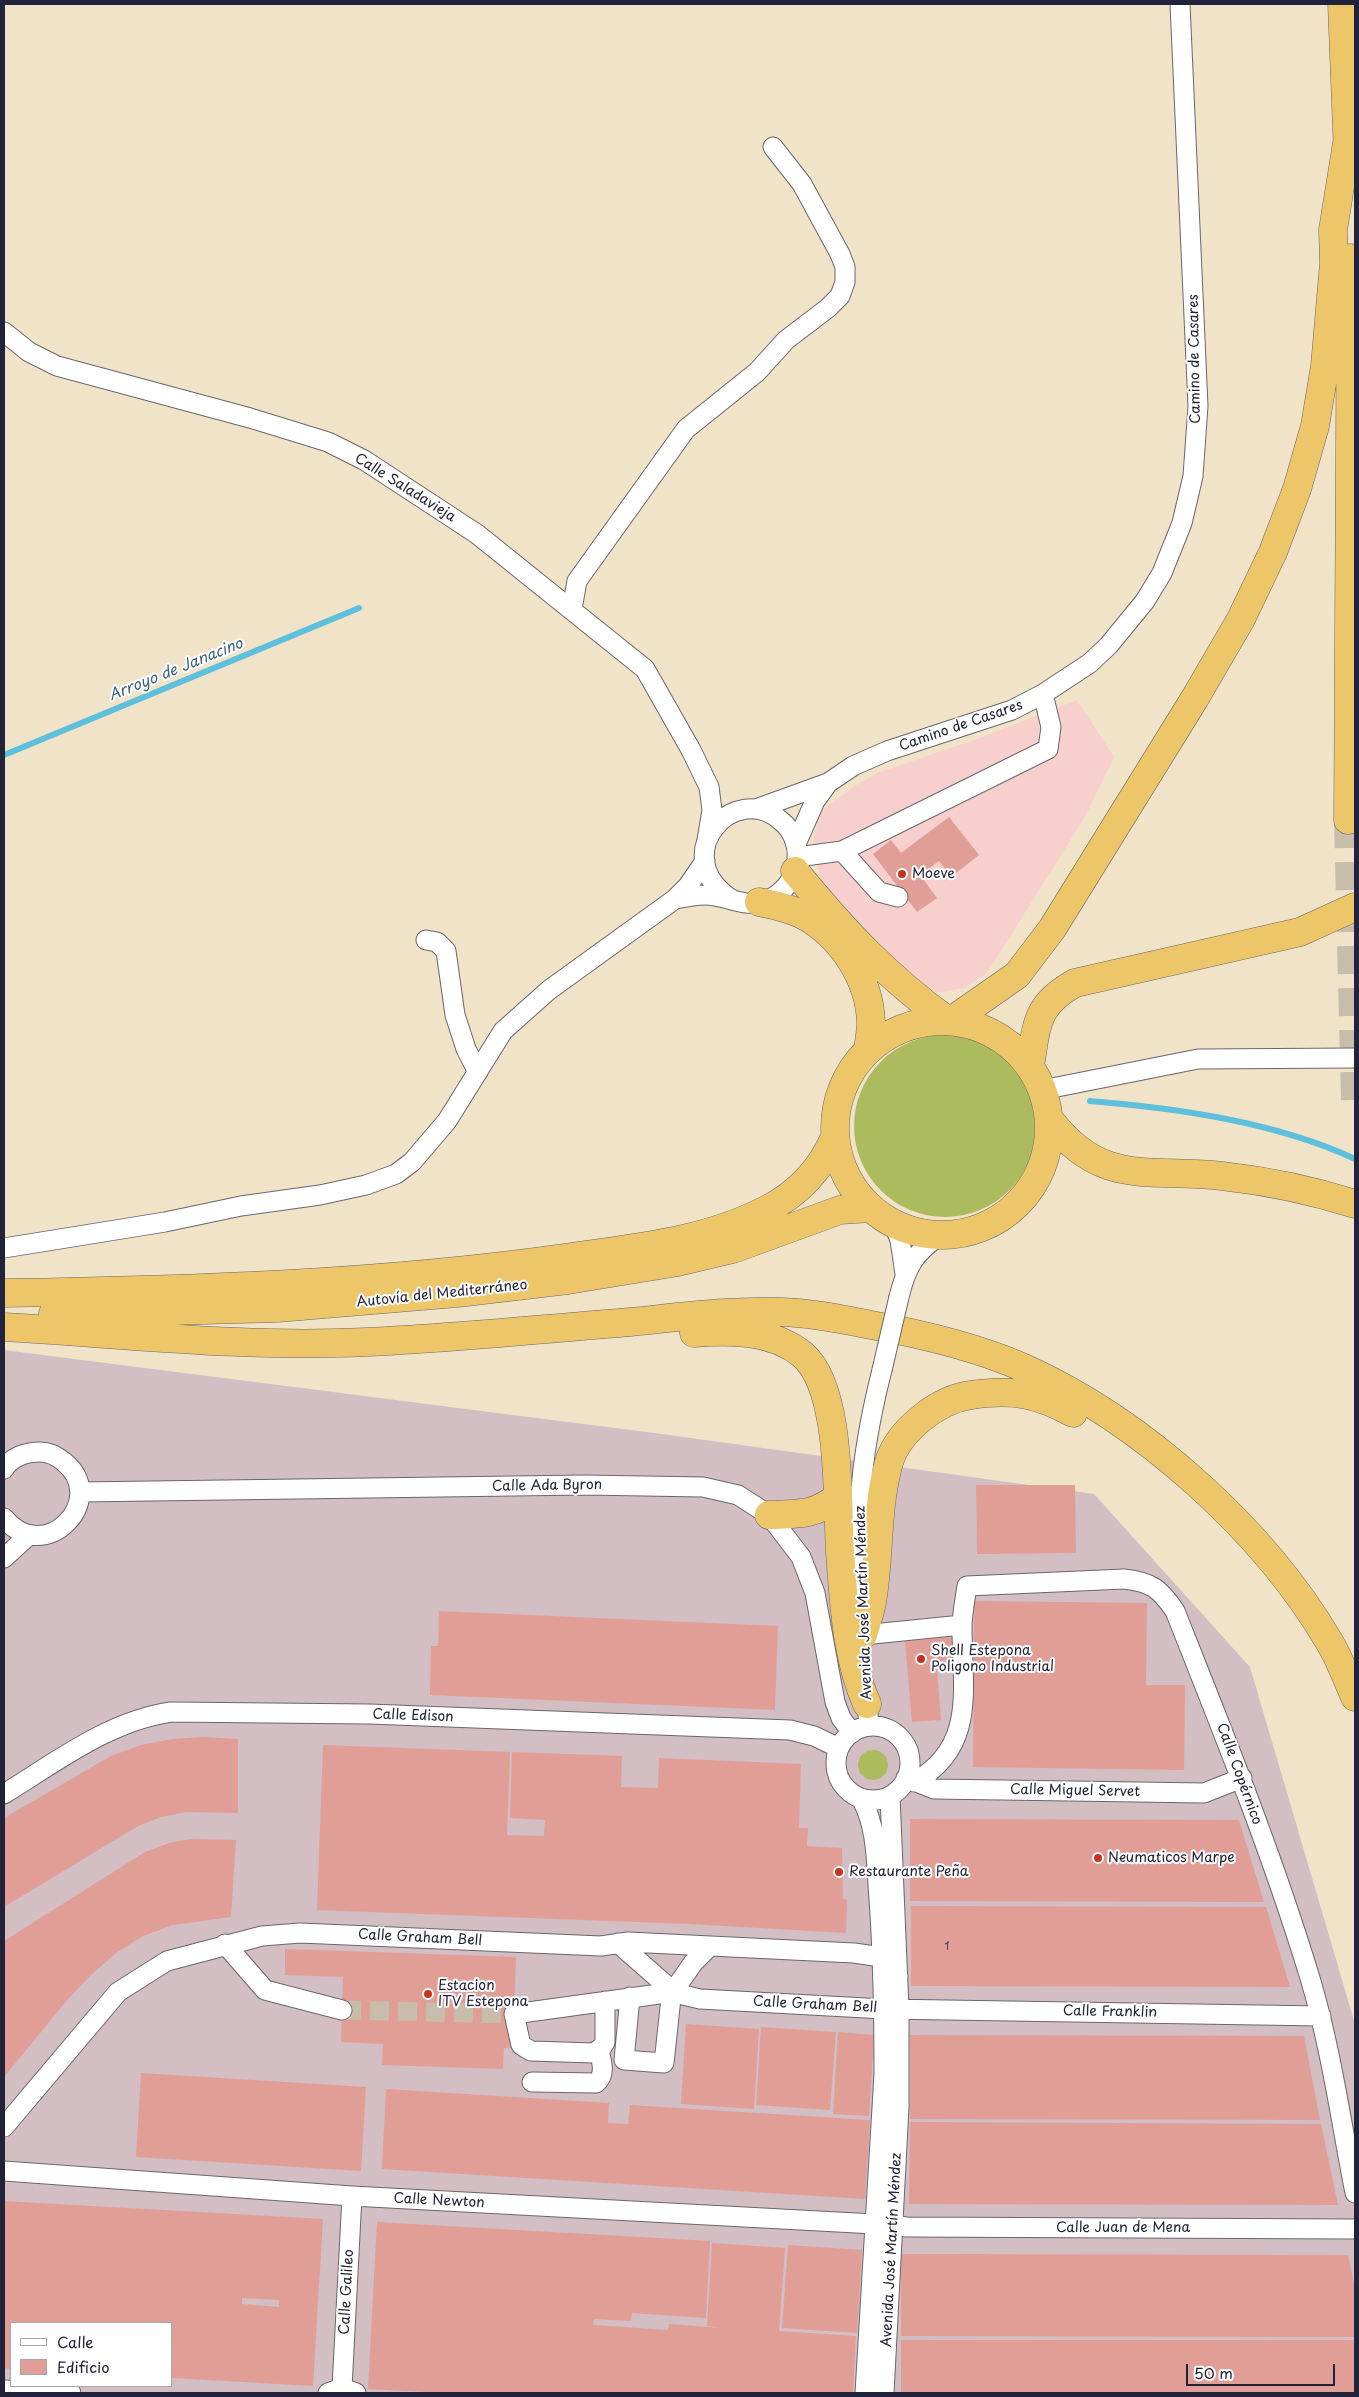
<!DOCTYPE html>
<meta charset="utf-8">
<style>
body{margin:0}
#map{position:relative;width:1359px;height:2397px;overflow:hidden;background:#f1e3c7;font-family:"Playpen Sans",sans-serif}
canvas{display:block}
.frame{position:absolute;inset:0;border:5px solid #22223b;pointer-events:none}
.legend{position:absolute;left:10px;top:2322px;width:162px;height:65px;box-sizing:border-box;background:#fff;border:1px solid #a7a7b1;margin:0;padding:6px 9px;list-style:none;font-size:15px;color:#22223b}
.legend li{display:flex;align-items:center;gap:10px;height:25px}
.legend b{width:25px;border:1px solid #a7a7b1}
.scale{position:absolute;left:1186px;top:2364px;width:149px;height:22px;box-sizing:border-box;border:2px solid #22223b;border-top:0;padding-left:6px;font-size:15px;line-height:18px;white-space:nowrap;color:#22223b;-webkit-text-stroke:4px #fff;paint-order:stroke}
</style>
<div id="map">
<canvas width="1359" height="2397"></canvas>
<div class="frame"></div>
<ul class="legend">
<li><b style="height:6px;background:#fff"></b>Calle</li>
<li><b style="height:14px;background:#e19e96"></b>Edificio</li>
</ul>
<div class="scale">50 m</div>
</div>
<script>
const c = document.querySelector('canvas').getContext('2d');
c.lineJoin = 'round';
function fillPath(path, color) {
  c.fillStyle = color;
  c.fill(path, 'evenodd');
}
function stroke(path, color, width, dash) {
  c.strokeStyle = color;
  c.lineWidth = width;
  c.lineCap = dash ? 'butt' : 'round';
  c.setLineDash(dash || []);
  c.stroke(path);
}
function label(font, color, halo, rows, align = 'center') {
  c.font = font + ' "Playpen Sans",sans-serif';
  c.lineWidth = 4;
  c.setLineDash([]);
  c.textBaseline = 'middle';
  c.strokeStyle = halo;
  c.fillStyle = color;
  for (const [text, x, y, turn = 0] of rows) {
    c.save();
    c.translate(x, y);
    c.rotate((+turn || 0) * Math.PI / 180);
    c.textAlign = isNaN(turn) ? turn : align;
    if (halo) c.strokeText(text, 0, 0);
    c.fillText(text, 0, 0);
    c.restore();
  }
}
fillPath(new Path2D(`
 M 1077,700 L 1114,757 L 1085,817 L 987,973 L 964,988 L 936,993 L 910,977 L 822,884 L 812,844 L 821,811 L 855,786 L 877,773 L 977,739 Z`), '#f7d0cd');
fillPath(new Path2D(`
 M 4,1350 L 662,1434 L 1094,1494 L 1250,1667 L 1355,2024 L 1355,2393 L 4,2393 ZM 11,2323 L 171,2323 L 171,2386 L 11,2386 Z`), '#d2bec3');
fillPath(new Path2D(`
 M854 1126a91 91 0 1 1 182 0a91 91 0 1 1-182 0Z
 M858 1765a15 15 0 1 1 30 0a15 15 0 1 1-30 0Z`), '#acbb5e');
stroke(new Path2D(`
 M 4,755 L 359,608
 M 1090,1101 C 1176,1108 1276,1122 1355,1159`), '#5ec0dc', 6);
fillPath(new Path2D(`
 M 949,817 L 979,855 L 951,877 L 939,861 L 920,875 L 937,898 L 917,912 L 873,854 L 891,840 L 901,853 Z
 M 976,1485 L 1075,1485 L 1076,1553 L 977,1554 Z
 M 974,1601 L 1147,1603 L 1146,1685 L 1185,1685 L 1184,1770 L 973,1767 Z
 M 439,1611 L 778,1626 L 775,1710 L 430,1695 L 431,1646 L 438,1646 Z
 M 955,1637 L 957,1668 L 937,1669 L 941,1720 L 912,1722 L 905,1641 Z
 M 204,1737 L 238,1739 L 238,1813 L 186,1812 L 161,1817 L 138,1826 L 4,1907 L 4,1818 L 111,1756 L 141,1745 L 173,1739 Z
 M 323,1745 L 510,1752 L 507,1835 L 544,1836 L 545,1820 L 510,1818 L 512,1752 L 622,1756 L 621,1787 L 658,1788 L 659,1758 L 801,1764 L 799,1828 L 808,1828 L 807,1846 L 842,1848 L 843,1899 L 847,1900 L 846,1933 L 690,1924 L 317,1910 Z
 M 910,1819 L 1239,1820 L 1264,1902 L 910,1901 Z
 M 190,1839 L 236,1840 L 231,1917 L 173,1925 L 143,1936 L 116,1953 L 91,1975 L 68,1999 L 4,2077 L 4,1941 L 145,1852 L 169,1843 Z
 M 911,1906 L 1266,1907 L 1290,1987 L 911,1986 Z
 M 285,1949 L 516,1957 L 513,2048 L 504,2048 L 503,2069 L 382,2065 L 383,2044 L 341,2042 L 343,1977 L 285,1975 Z
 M 686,2024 L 759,2029 L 754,2109 L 681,2104 Z
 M 761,2027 L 836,2032 L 830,2110 L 756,2105 Z
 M 838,2032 L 874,2035 L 869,2116 L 833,2114 Z
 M 910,2035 L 1304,2036 L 1320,2120 L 910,2119 Z
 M 141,2073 L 366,2087 L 361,2171 L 136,2157 Z
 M 386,2089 L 609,2103 L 608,2123 L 628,2124 L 630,2105 L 870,2120 L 865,2199 L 382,2169 Z
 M 910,2122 L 1321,2124 L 1338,2205 L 909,2204 Z
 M 4,2201 L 323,2219 L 313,2386 L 171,2378 L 171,2323 L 11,2323 L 11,2369 L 4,2368 ZM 242,2298 L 279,2300 L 279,2307 L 242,2304 Z
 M 377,2222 L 710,2241 L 706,2318 L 632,2313 L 631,2321 L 594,2319 L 593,2325 L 668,2330 L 669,2324 L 721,2328 L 707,2326 L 712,2243 L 785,2248 L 779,2331 L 856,2336 L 853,2393 L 445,2393 L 368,2389 Z
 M 788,2245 L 862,2250 L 857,2333 L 782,2328 Z
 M 901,2254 L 1348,2255 L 1355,2289 L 1355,2337 L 901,2336 Z
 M 901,2340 L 1355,2340 L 1355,2393 L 901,2393 Z`), '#e19e96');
stroke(new Path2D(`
 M 342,2010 L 514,2014`), '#c8bcab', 19, [19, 9]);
stroke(new Path2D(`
 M 1348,820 L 1355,1100`), '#c8bcab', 28, [28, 14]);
const minor = new Path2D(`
 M 4,332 L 29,352 L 57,366 L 250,418 L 328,442 L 364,460 L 477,534 L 645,669 L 691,750 L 709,787 L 712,810 L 707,840
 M 572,609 L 577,581 L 686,429 L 757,372 L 786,340 L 828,308 L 840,296 L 845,282 L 845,267 L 840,254 L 802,184 L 773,147
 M 756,809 L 828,783 L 853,766 L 887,751 L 1012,710 L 1043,694 L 1090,663 L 1109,645 L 1145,601 L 1162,573 L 1182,523 L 1193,476 L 1198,406 L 1180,4
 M 796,844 L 815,801 L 828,783
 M 842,851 L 1048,749 L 1051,727 L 1043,694
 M 797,857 L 842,851 L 879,892 L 898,897
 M 675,899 C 685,897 695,895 705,895 C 719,895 732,901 746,903 C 772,905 793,887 797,862 C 799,847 793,830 781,821 C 734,779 666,856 731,899
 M 426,940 L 437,942 L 446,951 L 455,1015 L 466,1049 L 478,1072
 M 1042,1090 L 1198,1059 L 1355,1058
 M 894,1225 L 900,1240 L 905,1274
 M 4,1248 L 165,1222 L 241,1206 L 320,1195 L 366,1185 L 396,1174 L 412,1162 L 447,1121 L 503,1031 L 549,990 L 675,899 L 688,886 L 705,861
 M 899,1297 C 906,1268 914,1253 939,1236
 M 4,1469 C 11,1457 26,1452 40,1452 C 49,1452 57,1456 64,1462 C 110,1499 45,1568 4,1518
 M 80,1492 L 585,1485 L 703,1487 L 738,1495 L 769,1515 L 801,1557 L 815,1593 L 835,1702 L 841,1718 L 852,1733
 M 4,1558 L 29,1535
 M 862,1609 C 861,1581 858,1553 859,1525 C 860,1472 869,1421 882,1370
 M 863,1635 L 962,1625
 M 866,1691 L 869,1726
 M836 1763a37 37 0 1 1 74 0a37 37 0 1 1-74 0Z
 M 906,1778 L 934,1789 L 1204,1793 L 1242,1778
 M 914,1782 C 977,1747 962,1688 962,1628 C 962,1614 965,1600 967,1586 L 1124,1579 C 1152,1582 1160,1589 1175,1611 C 1223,1732 1272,1853 1310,1978 C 1331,2048 1341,2122 1355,2193
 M 4,1794 C 56,1762 109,1721 171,1712 L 369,1714 L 790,1730 L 814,1736 L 839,1748
 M 861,1798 C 878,1829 876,1864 879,1899 C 883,1957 884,2016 884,2074 L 865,2393
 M 618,1943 L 667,1986
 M 225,1944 L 265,1990 L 342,2010
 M 677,1986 L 693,1963 L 710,1946
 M 679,1994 L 700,1999 L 884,2009 L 1321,2016
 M 630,1997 L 624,2060 L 664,2063 L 671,1998
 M 605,2001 L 605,2042 L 602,2047 L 594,2053 L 531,2051 L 521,2045 L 514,2014 L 666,1993
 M 532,2082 L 596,2083 C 606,2075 602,2062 599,2051
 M 4,2127 L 118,1992 L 167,1961 L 262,1936 L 300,1933 L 601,1946 L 628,1942 L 854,1953 L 888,1958 L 898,1977
 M 4,2171 L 352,2196 L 875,2224
 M 894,2221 L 899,2226 L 907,2227 L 1355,2229
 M 342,2388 L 352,2196
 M 4,2390 L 71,2393
 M 328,2393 L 342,2388 L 356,2393
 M 884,2393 L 899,2107 L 899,2009 L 890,1796`);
const highway = new Path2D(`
 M 1342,4 L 1348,155
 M 1348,820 L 1351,258
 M 795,871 C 843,930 886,976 948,1021
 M 759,902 C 774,905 789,908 803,915 C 842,936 870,980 871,1023 C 871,1032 869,1041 868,1050
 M 951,1021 L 1017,975 L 1052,929 L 1195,698 L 1241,619 L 1273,552 L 1297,489 L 1315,426 L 1325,366 L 1334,263 L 1333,230 L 1348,137
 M835 1128a107 107 0 1 1 214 0a107 107 0 1 1-214 0Z
 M 1030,1066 C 1037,1025 1035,1005 1075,983 L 1300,932 L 1355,907
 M 1050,1120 C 1101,1187 1148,1168 1222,1176 C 1267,1181 1311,1190 1355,1204
 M 4,1293 C 191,1290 378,1284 564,1258 C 633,1248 705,1242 768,1209 C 799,1193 821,1169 835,1137
 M 53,1314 L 277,1308 L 457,1293 L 568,1280 L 678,1262 L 733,1249 L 840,1210 L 871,1208
 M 4,1327 C 125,1334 245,1348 366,1342 C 455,1338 543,1329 631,1322 C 681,1317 731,1310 782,1312 C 812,1313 842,1319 871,1325 C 921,1334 977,1347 1024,1368 C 1142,1421 1264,1530 1330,1643 C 1340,1660 1347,1679 1355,1697
 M 694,1333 C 731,1330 773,1330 803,1355 C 842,1389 837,1502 840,1552 C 844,1603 846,1657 867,1704
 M 769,1515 C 796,1514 815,1516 837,1497
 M 863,1635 C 866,1624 870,1613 872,1602 C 880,1556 876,1508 889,1462 C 899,1430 939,1399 971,1395 C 1012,1389 1036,1393 1073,1413`);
stroke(minor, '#6a666c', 21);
stroke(highway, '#6a666c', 29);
stroke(minor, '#fff', 19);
stroke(highway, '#ecc669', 28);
const minorBridge = new Path2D(`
 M 882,1370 L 899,1297`);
stroke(minorBridge, '#6a666c', 21, []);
stroke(minorBridge, '#fff', 19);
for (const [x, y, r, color] of [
 [902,874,5,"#c8321e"],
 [921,1659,5,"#c8321e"],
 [1098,1858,5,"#c8321e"],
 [839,1872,5,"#c8321e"],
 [428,1994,5,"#c8321e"]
]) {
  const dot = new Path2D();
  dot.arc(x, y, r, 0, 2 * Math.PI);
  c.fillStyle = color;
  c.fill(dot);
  stroke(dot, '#fff', 2);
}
label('11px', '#524152', null, [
 ["1",947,1947]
]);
label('14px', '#22223b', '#fff', [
 ["Camino de Casares",1195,359,-91],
 ["Calle Saladavieja",405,488,32],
 ["Camino de Casares",961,726,-19],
 ["Autovía del Mediterráneo",442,1294,-6],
 ["Calle Ada Byron",547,1486,-1],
 ["Avenida José Martín Méndez",864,1603,-92],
 ["Calle Edison",413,1716,2],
 ["Calle Copérnico",1239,1774,70],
 ["Calle Miguel Servet",1075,1791,1],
 ["Calle Graham Bell",420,1938,3],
 ["Calle Graham Bell",815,2005,3],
 ["Calle Franklin",1110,2012,1],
 ["Calle Newton",439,2201,3],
 ["Calle Juan de Mena",1123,2228],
 ["Avenida José Martín Méndez",892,2250,-87],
 ["Calle Galileo",347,2292,-87]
]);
label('14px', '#22223b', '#fff', [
 ["Moeve",912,874],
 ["Shell Estepona",931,1651],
 ["Poligono Industrial",931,1667],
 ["Neumaticos Marpe",1108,1858],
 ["Restaurante Peña",849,1872],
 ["Estacion",438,1986],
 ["ITV Estepona",438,2002]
], 'left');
label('italic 15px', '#3a617b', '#fff', [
 ["Arroyo de Janacino",176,670,-22]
]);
</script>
